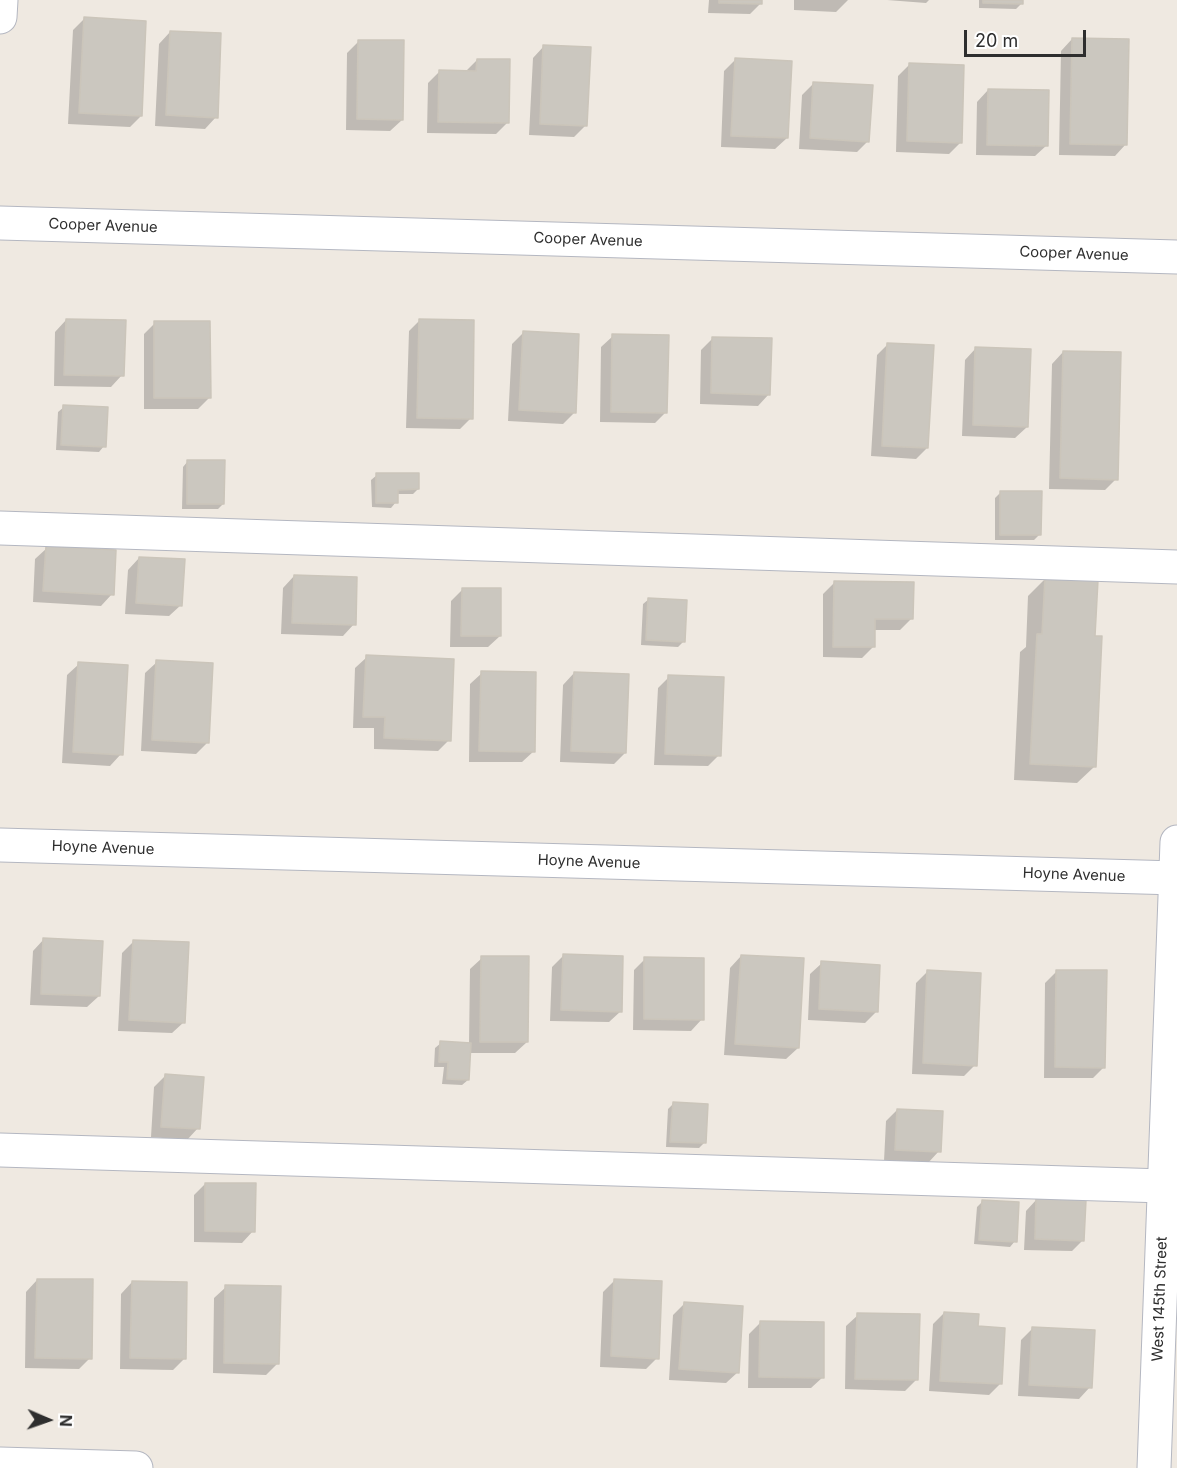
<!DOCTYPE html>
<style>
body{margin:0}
#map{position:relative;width:1177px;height:1468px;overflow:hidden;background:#efe9e1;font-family:Inter,sans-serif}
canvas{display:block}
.north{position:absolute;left:18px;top:1390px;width:60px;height:60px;-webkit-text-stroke:4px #fff;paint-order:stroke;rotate:92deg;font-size:16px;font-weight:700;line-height:24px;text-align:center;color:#2e2e2e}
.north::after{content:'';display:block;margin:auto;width:21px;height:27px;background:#2e2e2e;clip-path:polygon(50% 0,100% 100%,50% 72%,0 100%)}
.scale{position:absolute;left:964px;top:30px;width:122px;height:27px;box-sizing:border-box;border:3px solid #2e2e2e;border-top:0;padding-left:8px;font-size:18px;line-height:21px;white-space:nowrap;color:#2e2e2e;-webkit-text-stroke:4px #fff;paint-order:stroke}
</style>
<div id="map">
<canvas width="1177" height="1468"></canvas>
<div class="north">N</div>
<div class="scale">20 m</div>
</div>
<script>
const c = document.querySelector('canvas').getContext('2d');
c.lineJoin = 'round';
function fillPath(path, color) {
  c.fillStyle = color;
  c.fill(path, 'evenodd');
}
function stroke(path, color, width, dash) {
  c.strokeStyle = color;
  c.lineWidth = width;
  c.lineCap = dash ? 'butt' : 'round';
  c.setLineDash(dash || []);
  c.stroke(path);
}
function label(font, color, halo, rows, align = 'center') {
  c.font = font + ' Inter,sans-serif';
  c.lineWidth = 4.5;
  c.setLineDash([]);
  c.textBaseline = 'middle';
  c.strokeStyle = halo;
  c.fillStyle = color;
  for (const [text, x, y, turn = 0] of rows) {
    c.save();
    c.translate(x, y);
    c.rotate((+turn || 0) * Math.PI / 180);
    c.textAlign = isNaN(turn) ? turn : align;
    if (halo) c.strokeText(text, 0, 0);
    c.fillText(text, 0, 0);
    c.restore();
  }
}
fillPath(new Path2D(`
 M 709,0 L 761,0 L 761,3 L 750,14 L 708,13 Z
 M 794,0 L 848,0 L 836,12 L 794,10 Z
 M 887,0 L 929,0 L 926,3 Z
 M 979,0 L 1022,0 L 1022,3 L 1016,9 L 979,8 Z
 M 84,19 L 141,116 L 130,127 L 68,124 L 73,30 Z
 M 170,32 L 216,117 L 205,129 L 155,126 L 159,44 Z
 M 1072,39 L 1126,144 L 1115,156 L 1059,155 L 1061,51 Z
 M 359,41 L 402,120 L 390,131 L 346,130 L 347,53 Z
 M 544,46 L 586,125 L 574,137 L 529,135 L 533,58 Z
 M 477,60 L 507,123 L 496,134 L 427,133 L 428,83 L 439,72 L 465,72 Z
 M 735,60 L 787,138 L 775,149 L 721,147 L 724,71 Z
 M 909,65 L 961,142 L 949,154 L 896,152 L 898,76 Z
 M 814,83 L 868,141 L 857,152 L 799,149 L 802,95 Z
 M 988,90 L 1047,145 L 1035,156 L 976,155 L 977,102 Z
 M 66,320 L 122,375 L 111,387 L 54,386 L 55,332 Z
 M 420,320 L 471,418 L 460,429 L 406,428 L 409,331 Z
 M 155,323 L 209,398 L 198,409 L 144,409 L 144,334 Z
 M 523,333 L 575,412 L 563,424 L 508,421 L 512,344 Z
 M 613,336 L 666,412 L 655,423 L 600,422 L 601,347 Z
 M 713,338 L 769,394 L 758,406 L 700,404 L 701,350 Z
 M 888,344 L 927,448 L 916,459 L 871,456 L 877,355 Z
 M 976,348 L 1027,427 L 1015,438 L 962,436 L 965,360 Z
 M 1063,352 L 1116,479 L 1105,490 L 1049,489 L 1052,364 Z
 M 64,407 L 104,446 L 99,452 L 56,450 L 58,412 Z
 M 188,461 L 223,504 L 218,509 L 182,509 L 183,467 Z
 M 377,475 L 418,489 L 413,494 L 396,494 L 396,502 L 391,508 L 372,507 L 371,480 Z
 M 1001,492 L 1040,534 L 1034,540 L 995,540 L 995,498 Z
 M 47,548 L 112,594 L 101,606 L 33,602 L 35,559 Z
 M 139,558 L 181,605 L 169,616 L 125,614 L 128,570 Z
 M 294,576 L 354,624 L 343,636 L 281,634 L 283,588 Z
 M 1045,579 L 1094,767 L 1077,783 L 1014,780 L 1020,652 L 1026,647 L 1028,596 Z
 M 834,583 L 912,618 L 900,630 L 873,630 L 873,647 L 862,658 L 823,657 L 823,594 Z
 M 463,589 L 500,636 L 488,647 L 450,647 L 451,601 Z
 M 649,599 L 684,641 L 678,647 L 641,645 L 643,604 Z
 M 367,657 L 449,740 L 438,751 L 374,749 L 374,728 L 353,728 L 355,668 Z
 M 157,662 L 207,743 L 196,754 L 141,751 L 145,673 Z
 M 79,664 L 121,754 L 110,766 L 62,763 L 67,675 Z
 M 482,673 L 534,751 L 522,762 L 469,762 L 470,684 Z
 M 574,673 L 625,753 L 614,764 L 560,762 L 563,685 Z
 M 669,677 L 719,755 L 708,766 L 654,765 L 658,688 Z
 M 44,939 L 99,996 L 87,1007 L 30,1005 L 33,951 Z
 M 133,942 L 184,1022 L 172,1033 L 118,1031 L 122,953 Z
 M 563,956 L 621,1011 L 609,1022 L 550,1021 L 552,967 Z
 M 741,956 L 798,1048 L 786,1059 L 724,1055 L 730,968 Z
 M 482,958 L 527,1042 L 515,1053 L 469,1053 L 468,1080 L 462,1085 L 442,1084 L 444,1067 L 434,1067 L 435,1048 L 441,1043 L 469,1045 L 470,969 Z
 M 645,959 L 702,1019 L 691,1031 L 633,1030 L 634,970 Z
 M 822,963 L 876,1012 L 865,1023 L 808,1020 L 810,974 Z
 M 1057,971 L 1104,1067 L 1093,1078 L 1044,1078 L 1045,983 Z
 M 927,972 L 975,1065 L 964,1076 L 912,1074 L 916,983 Z
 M 165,1076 L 198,1128 L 187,1140 L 151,1137 L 154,1087 Z
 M 673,1104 L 705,1142 L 699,1148 L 666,1147 L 668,1109 Z
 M 897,1110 L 939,1151 L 928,1163 L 884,1161 L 886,1121 Z
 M 205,1184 L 253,1231 L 242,1243 L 194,1242 L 194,1195 Z
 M 1037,1199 L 1083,1240 L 1072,1251 L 1024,1250 L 1026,1211 Z
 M 982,1202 L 1015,1241 L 1010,1247 L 974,1244 L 977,1207 Z
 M 37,1280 L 90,1358 L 79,1369 L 25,1368 L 26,1292 Z
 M 615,1280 L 657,1358 L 646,1369 L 600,1367 L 603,1292 Z
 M 132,1282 L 184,1359 L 173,1370 L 120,1369 L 121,1294 Z
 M 226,1287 L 278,1363 L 266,1375 L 213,1373 L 214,1298 Z
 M 684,1304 L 738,1372 L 726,1383 L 669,1380 L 673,1315 Z
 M 944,1313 L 976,1328 L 1001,1383 L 989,1395 L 929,1391 L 933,1324 Z
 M 858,1315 L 917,1379 L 905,1391 L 845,1389 L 846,1326 Z
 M 760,1323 L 823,1377 L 811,1388 L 748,1388 L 749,1334 Z
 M 1033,1328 L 1090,1387 L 1079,1399 L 1018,1396 L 1021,1340 Z`), '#0003');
const building = new Path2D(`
 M 719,0 L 762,0 L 762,4 L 719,3 Z
 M 983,0 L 1023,0 L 1023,4 L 983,3 Z
 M 84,17 L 146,21 L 142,116 L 79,113 Z
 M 170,31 L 221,33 L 218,118 L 166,115 Z
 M 1072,38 L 1129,39 L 1127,145 L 1070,144 Z
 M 358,40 L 404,40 L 403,120 L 357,119 Z
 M 543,45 L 591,47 L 587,126 L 540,124 Z
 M 735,58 L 792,61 L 788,138 L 731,136 Z
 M 477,59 L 510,59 L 509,123 L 438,122 L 439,70 L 476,71 Z
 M 909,63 L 964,65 L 962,143 L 907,141 Z
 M 813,82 L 873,85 L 869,142 L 810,138 Z
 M 988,89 L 1049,90 L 1048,146 L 987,145 Z
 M 66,319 L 126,320 L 124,376 L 64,375 Z
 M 419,319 L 474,320 L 473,419 L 417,418 Z
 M 154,321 L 210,321 L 211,398 L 154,398 Z
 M 523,331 L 579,334 L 576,413 L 519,410 Z
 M 612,334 L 669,335 L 667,413 L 611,412 Z
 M 712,337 L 772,338 L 770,395 L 711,393 Z
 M 887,343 L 934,345 L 928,448 L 882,446 Z
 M 975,347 L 1031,349 L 1028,427 L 973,425 Z
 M 1063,351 L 1121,352 L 1118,480 L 1060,478 Z
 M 63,405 L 108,407 L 106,447 L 61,445 Z
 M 187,460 L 225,460 L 224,504 L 187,504 Z
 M 376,473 L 419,473 L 419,489 L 398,490 L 398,503 L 376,503 Z
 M 1000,491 L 1042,491 L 1041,535 L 1000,535 Z
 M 46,546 L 116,550 L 114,595 L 43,591 Z
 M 139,557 L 185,559 L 182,606 L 136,603 Z
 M 294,575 L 357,577 L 356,625 L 292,623 Z
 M 1045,578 L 1098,580 L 1095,636 L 1102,636 L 1096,767 L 1030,764 L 1037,634 L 1042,634 Z
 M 834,581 L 914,582 L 913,619 L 875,619 L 875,647 L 833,647 Z
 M 462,588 L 501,588 L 501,636 L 461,636 Z
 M 648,598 L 687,600 L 685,642 L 646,640 Z
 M 366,655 L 454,659 L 451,741 L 384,738 L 385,717 L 363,717 Z
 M 156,660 L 213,663 L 209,743 L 152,740 Z
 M 78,662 L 128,665 L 123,755 L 73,752 Z
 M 481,671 L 536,672 L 535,752 L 479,751 Z
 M 574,672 L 629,674 L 626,753 L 571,751 Z
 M 668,675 L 724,677 L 721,756 L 665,754 Z
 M 43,938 L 103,941 L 100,996 L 41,994 Z
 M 133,940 L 189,942 L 185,1023 L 129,1020 Z
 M 563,954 L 623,956 L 622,1012 L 561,1010 Z
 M 741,955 L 804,958 L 799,1048 L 735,1044 Z
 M 481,956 L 529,956 L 528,1042 L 480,1042 Z
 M 644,957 L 704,958 L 704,1020 L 644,1019 Z
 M 821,961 L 880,965 L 878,1012 L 819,1009 Z
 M 927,970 L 981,973 L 977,1066 L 923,1063 Z
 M 1056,970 L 1107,970 L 1105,1068 L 1055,1067 Z
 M 440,1041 L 471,1043 L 469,1080 L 447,1079 L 448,1062 L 439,1062 Z
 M 165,1074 L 204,1077 L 200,1129 L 161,1127 Z
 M 673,1102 L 708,1104 L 706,1143 L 670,1142 Z
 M 897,1109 L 943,1111 L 941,1152 L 895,1150 Z
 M 205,1183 L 256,1183 L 255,1232 L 205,1231 Z
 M 1036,1198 L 1086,1200 L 1084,1241 L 1035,1239 Z
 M 982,1200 L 1019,1202 L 1017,1242 L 979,1240 Z
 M 37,1279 L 93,1279 L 92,1359 L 35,1358 Z
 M 614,1279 L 662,1281 L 659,1359 L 611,1356 Z
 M 132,1281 L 187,1282 L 186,1359 L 130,1358 Z
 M 225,1285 L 281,1286 L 279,1364 L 224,1363 Z
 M 684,1302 L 743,1306 L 739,1373 L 679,1369 Z
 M 944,1312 L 979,1314 L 978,1326 L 1005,1328 L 1002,1384 L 940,1381 Z
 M 857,1313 L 920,1314 L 918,1380 L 855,1379 Z
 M 760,1321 L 824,1322 L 824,1378 L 759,1377 Z
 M 1032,1327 L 1095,1330 L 1092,1388 L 1029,1385 Z`);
fillPath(building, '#cbc7bf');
stroke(building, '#cbc5ba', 1.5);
const minor = new Path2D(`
 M 0,17 L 1,0
 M 0,223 L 1177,257
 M 0,528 L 1177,567
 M 0,845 L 1177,878
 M 0,1150 L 1164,1186
 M 0,1464 L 136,1468
 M 1154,1468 L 1177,842`);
stroke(minor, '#b4b7c1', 35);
stroke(minor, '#fff', 33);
label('15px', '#2e2e2e', '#fff', [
 ["Cooper Avenue",103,226,2],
 ["Cooper Avenue",588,240,2],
 ["Cooper Avenue",1074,254,2],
 ["Hoyne Avenue",103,848,2],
 ["Hoyne Avenue",589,862,2],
 ["Hoyne Avenue",1074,875,2],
 ["West 145th Street",1160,1299,-88]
]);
</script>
